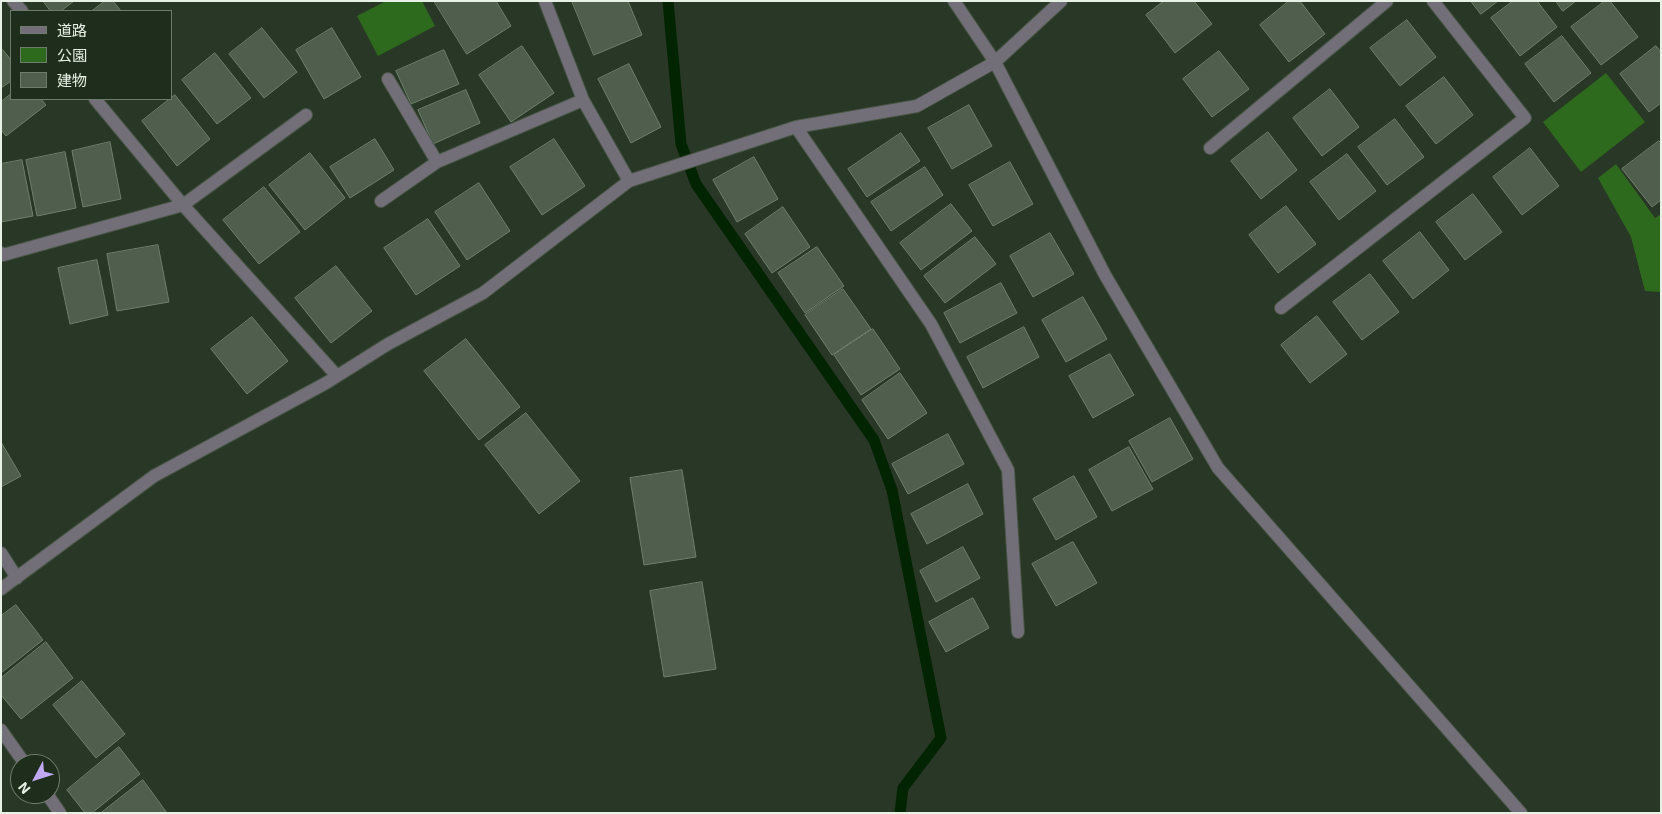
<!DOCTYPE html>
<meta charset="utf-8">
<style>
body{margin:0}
#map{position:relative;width:1662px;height:814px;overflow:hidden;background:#293726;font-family:"Exo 2","Noto Sans JP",sans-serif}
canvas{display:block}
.frame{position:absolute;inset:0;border:2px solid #e8f1e6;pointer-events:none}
.legend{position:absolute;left:10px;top:10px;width:162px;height:90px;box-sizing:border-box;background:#1f2d1c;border:1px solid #6f7b6d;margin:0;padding:6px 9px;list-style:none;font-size:15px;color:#e8f1e6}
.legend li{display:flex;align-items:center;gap:10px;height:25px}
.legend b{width:25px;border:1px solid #6f7b6d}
.north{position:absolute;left:10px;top:754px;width:50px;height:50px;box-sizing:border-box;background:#1f2d1c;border:1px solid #6f7b6d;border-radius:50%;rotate:230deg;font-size:14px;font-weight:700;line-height:20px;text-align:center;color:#e8f1e6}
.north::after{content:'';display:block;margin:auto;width:18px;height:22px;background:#c1a8f3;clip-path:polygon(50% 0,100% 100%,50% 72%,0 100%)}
</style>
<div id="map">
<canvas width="1662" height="814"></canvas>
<div class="frame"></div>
<ul class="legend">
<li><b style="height:6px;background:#726f79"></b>道路</li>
<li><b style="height:14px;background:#2e6a1e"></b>公園</li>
<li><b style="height:14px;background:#505f4d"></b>建物</li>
</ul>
<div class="north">N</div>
</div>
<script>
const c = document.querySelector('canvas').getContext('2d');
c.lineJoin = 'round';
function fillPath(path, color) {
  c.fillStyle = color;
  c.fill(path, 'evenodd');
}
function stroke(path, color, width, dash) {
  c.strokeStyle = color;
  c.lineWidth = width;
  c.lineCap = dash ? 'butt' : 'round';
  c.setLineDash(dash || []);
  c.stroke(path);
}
fillPath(new Path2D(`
 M 386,1 L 422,1 L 435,26 L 378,56 L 357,16 Z
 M 1606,73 L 1645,122 L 1581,172 L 1543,122 Z
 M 1616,164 L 1655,218 L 1661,214 L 1661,292 L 1645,291 L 1631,237 L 1598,178 Z`), '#2e6a1e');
stroke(new Path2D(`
 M 668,1 L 681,144 L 696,184 L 874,440 L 892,490 L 941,738 L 903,788 L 900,813`), '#032400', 11);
const building = new Path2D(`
 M 43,1 L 74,1 L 61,11 L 51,11 Z
 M 105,1 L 113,1 L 121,11 L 92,11 Z
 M 434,1 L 496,1 L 511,26 L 467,54 Z
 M 572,1 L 628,1 L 642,35 L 594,55 Z
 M 1164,1 L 1194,1 L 1212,24 L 1175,53 L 1146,15 Z
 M 1289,1 L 1300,1 L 1325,34 L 1289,62 L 1260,25 Z
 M 1471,1 L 1498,1 L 1481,14 Z
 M 1513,1 L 1537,1 L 1557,27 L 1520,56 L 1491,18 Z
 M 1556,1 L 1576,1 L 1563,11 Z
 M 1605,1 L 1610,1 L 1638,37 L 1601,65 L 1571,27 Z
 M 1407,20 L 1436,57 L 1400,86 L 1370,48 Z
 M 262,28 L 297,72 L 264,98 L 229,54 Z
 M 332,28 L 361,77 L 324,99 L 296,50 Z
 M 1562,36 L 1591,73 L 1554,102 L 1525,64 Z
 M 522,46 L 554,93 L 511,122 L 479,75 Z
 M 1656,46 L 1661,52 L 1661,103 L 1649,112 L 1620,74 Z
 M 3,50 L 11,60 L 11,81 L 1,88 L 1,51 Z
 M 444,50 L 459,84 L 411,104 L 396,71 Z
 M 1219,51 L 1249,89 L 1212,117 L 1183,79 Z
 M 215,53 L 251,98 L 217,124 L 182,80 Z
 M 629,64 L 661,127 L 631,143 L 598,79 Z
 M 1444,77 L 1473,115 L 1436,144 L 1406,106 Z
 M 1330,89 L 1359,127 L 1322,156 L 1293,118 Z
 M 466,90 L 480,123 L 433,144 L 418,110 Z
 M 11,94 L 11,99 L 41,99 L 46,105 L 6,136 L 1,130 L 1,102 Z
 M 175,95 L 210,139 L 177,166 L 142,121 Z
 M 969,105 L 992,146 L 952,169 L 928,128 Z
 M 1395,119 L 1424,157 L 1387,185 L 1358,147 Z
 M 1268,132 L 1297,170 L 1261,199 L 1231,161 Z
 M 901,133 L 920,161 L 867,197 L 848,169 Z
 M 375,139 L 394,170 L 350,198 L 330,167 Z
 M 554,139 L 585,186 L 542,215 L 510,167 Z
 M 1659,141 L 1661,143 L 1661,200 L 1652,207 L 1622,169 Z
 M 110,142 L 121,199 L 83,207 L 72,151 Z
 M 1530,148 L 1559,186 L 1522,215 L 1493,177 Z
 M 65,152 L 76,208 L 37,216 L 26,160 Z
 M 310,153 L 345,198 L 305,230 L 269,185 Z
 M 1347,154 L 1376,191 L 1339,220 L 1310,182 Z
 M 754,157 L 778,199 L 737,222 L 713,180 Z
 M 22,160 L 33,216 L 1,222 L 1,164 Z
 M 1010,162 L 1033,204 L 993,226 L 969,185 Z
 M 925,167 L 943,195 L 891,231 L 871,202 Z
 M 479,183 L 510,231 L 467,260 L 435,212 Z
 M 264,187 L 300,232 L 259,264 L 223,220 Z
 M 1473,194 L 1502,232 L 1465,260 L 1436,222 Z
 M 951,204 L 972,231 L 921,270 L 900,243 Z
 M 1286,206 L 1316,244 L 1278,273 L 1249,235 Z
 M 783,207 L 810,247 L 772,273 L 745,234 Z
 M 428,219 L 460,266 L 416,295 L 384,248 Z
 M 1420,232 L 1449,270 L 1413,299 L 1383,261 Z
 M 1050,233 L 1074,274 L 1033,297 L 1010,256 Z
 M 975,237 L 996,264 L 945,303 L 924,276 Z
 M 158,245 L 169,302 L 117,311 L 107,254 Z
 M 817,247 L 844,286 L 805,313 L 778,273 Z
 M 97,260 L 108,315 L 70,324 L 58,268 Z
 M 336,266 L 372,311 L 331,343 L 295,298 Z
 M 1370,274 L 1399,312 L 1362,340 L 1333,302 Z
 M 1001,283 L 1017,313 L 960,343 L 944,313 Z
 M 843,289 L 871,329 L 832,355 L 805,315 Z
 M 1083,297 L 1107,339 L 1066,362 L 1042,320 Z
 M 1317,316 L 1347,354 L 1310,383 L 1281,345 Z
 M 252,317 L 288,361 L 247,394 L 211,349 Z
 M 1024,327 L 1039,357 L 983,388 L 967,357 Z
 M 873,329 L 900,369 L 861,395 L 834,355 Z
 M 466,339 L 520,407 L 479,440 L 424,371 Z
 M 1110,354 L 1134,395 L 1093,418 L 1069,376 Z
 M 900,373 L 927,413 L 888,439 L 862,400 Z
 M 526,413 L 580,481 L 539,514 L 485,445 Z
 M 1170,418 L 1193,459 L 1152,482 L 1129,441 Z
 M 948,434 L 964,464 L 908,494 L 892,464 Z
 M 1,442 L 21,476 L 1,487 Z
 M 1129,447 L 1153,489 L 1112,511 L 1089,470 Z
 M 682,470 L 696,557 L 644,565 L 630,478 Z
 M 1074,476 L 1097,517 L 1056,540 L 1033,499 Z
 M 968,484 L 983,514 L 927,544 L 911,514 Z
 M 1073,542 L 1097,583 L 1056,606 L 1032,564 Z
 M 963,547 L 980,578 L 936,602 L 920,571 Z
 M 702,582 L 716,669 L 664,677 L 650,591 Z
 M 973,598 L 989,628 L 946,652 L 929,622 Z
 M 16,605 L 43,640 L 1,673 L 1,616 Z
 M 46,642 L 73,678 L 21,719 L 1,695 L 1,678 Z
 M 82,681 L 125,734 L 96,758 L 53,705 Z
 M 119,747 L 140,774 L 92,813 L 85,813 L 67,790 Z
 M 143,780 L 167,813 L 101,813 Z`);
fillPath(building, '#505f4d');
stroke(building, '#6f7f6b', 1);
const minor = new Path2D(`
 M 13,1 L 22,11
 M 954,1 L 995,62 L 1105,275 L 1218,468 L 1521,813
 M 388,79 L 437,162
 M 95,99 L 183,205 L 337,376
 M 583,100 L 629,181
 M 796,127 L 931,324 L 1008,470 L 1018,632
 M 1210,148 L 1387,1
 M 381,201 L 437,162 L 583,100 L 545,1
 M 1,253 L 3,255 L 183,205 L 306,115
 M 1281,308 L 1525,118 L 1433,1
 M 1,553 L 17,578
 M 1,589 L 154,476 L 326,383 L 388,344 L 483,293 L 629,181 L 796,127 L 917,106 L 995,62 L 1061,1
 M 1,730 L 25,764
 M 47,794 L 60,813`);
stroke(minor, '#485545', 14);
stroke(minor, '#726f79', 12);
</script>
